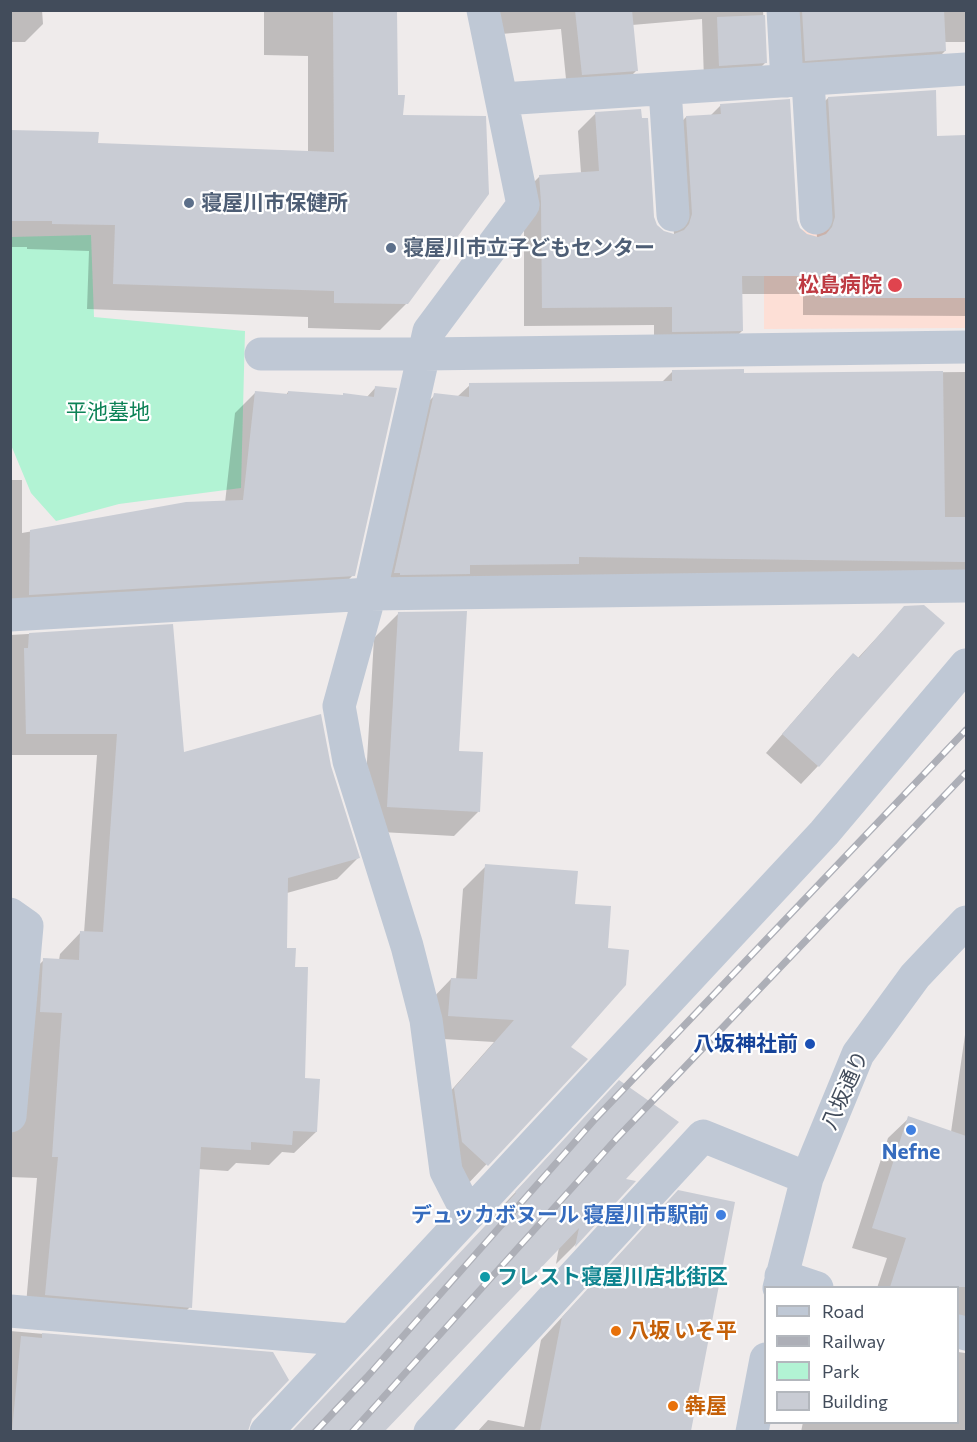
<!DOCTYPE html>
<meta charset="utf-8">
<style>
body{margin:0}
#map{position:relative;width:977px;height:1442px;overflow:hidden;background:#efebeb;font-family:Commissioner,sans-serif}
canvas{display:block}
.frame{position:absolute;inset:0;border:12px solid #424c5b;pointer-events:none}
.legend{position:absolute;left:764px;top:1286px;width:195px;height:138px;box-sizing:border-box;background:#fff;border:2px solid #b3b7bd;margin:0;padding:8px 10px;list-style:none;font-size:18px;color:#424c5b}
.legend li{display:flex;align-items:center;gap:12px;height:30px}
.legend b{width:30px;border:2px solid #b3b7bd}
</style>
<div id="map">
<canvas width="977" height="1442"></canvas>
<div class="frame"></div>
<ul class="legend">
<li><b style="height:8px;background:#bfc8d5"></b>Road</li>
<li><b style="height:8px;background:#adafb7"></b>Railway</li>
<li><b style="height:16px;background:#b2f3d4"></b>Park</li>
<li><b style="height:16px;background:#c9ccd4"></b>Building</li>
</ul>
</div>
<script>
const c = document.querySelector('canvas').getContext('2d');
c.lineJoin = 'round';
function fillPath(path, color) {
  c.fillStyle = color;
  c.fill(path, 'evenodd');
}
function stroke(path, color, width, dash) {
  c.strokeStyle = color;
  c.lineWidth = width;
  c.lineCap = dash ? 'butt' : 'round';
  c.setLineDash(dash || []);
  c.stroke(path);
}
function label(font, color, halo, rows, align = 'center') {
  c.font = font + ' Commissioner,"Noto Sans JP",sans-serif';
  c.lineWidth = 4.5;
  c.setLineDash([]);
  c.textBaseline = 'middle';
  c.strokeStyle = halo;
  c.fillStyle = color;
  for (const [text, x, y, turn = 0] of rows) {
    c.save();
    c.translate(x, y);
    c.rotate((+turn || 0) * Math.PI / 180);
    c.textAlign = isNaN(turn) ? turn : align;
    if (halo) c.strokeText(text, 0, 0);
    c.fillText(text, 0, 0);
    c.restore();
  }
}
fillPath(new Path2D(`
 M 966,229 L 966,328 L 764,329 L 764,230 Z`), '#fddfd6');
fillPath(new Path2D(`
 M 91,235 L 94,317 L 245,331 L 241,488 L 119,504 L 56,521 L 31,493 L 11,445 L 10,237 Z`), '#b2f3d4');
fillPath(new Path2D(`
 M 10,10 L 42,10 L 43,24 L 25,42 L 10,42 Z
 M 264,10 L 395,10 L 396,97 L 402,117 L 407,303 L 380,330 L 308,328 L 308,317 L 87,309 L 89,251 L 27,249 L 27,247 L 10,247 L 10,131 L 96,144 L 308,152 L 308,56 L 264,55 Z
 M 499,10 L 763,10 L 766,62 L 751,77 L 704,80 L 702,19 L 632,25 L 636,71 L 621,86 L 567,89 L 561,29 L 501,34 Z
 M 779,10 L 966,10 L 966,42 L 944,42 L 945,51 L 930,66 L 790,75 Z
 M 828,98 L 936,138 L 966,137 L 966,316 L 803,315 L 803,294 L 741,294 L 742,331 L 723,349 L 654,350 L 654,325 L 524,326 L 524,221 L 522,194 L 540,176 L 581,173 L 578,131 L 596,113 L 656,226 L 663,233 L 674,235 L 668,136 L 686,117 L 710,116 L 721,105 L 796,220 L 799,229 L 806,236 L 817,238 L 810,116 Z
 M 673,371 L 742,374 L 966,372 L 966,590 L 380,595 L 414,416 L 435,395 L 457,397 L 470,385 L 661,383 Z
 M 376,387 L 353,575 L 332,597 L 10,616 L 10,480 L 22,480 L 22,533 L 186,504 L 225,503 L 235,413 L 256,392 L 286,395 L 288,392 L 366,398 Z
 M 905,607 L 818,766 L 801,784 L 766,753 L 836,672 L 853,655 L 857,659 Z
 M 398,614 L 457,752 L 478,812 L 454,836 L 363,831 L 374,638 Z
 M 171,626 L 183,753 L 330,767 L 358,858 L 337,879 L 287,893 L 285,949 L 294,969 L 303,1079 L 316,1132 L 294,1153 L 282,1152 L 269,1165 L 236,1163 L 228,1171 L 198,1169 L 190,1307 L 169,1328 L 25,1316 L 37,1178 L 10,1177 L 10,1112 L 22,981 L 44,960 L 59,960 L 60,954 L 81,932 L 84,933 L 97,755 L 10,755 L 10,635 Z
 M 486,866 L 569,1047 L 586,1059 L 464,1188 L 432,1112 L 494,1042 L 426,1038 L 429,1002 L 451,979 L 456,980 L 463,889 Z
 M 966,1028 L 966,1432 L 801,1432 L 803,1422 L 958,1422 L 958,1352 L 965,1353 L 965,1351 L 958,1340 L 958,1288 L 877,1288 L 887,1258 L 852,1248 L 888,1138 L 909,1118 L 951,1132 Z
 M 598,1104 L 623,1180 L 633,1182 L 574,1246 L 556,1264 L 559,1247 L 383,1432 L 293,1432 L 496,1216 L 495,1214 Z
 M 733,1203 L 689,1432 L 477,1432 L 488,1420 L 524,1427 L 541,1340 L 657,1214 Z
 M 10,1331 L 272,1354 L 246,1432 L 10,1432 Z`), '#0003');
fillPath(new Path2D(`
 M 333,10 L 397,10 L 398,95 L 405,95 L 403,115 L 486,116 L 489,194 L 408,304 L 334,303 L 334,291 L 113,284 L 115,225 L 52,224 L 52,221 L 10,221 L 10,130 L 99,132 L 98,143 L 334,152 Z
 M 575,10 L 632,10 L 638,71 L 582,75 Z
 M 802,10 L 944,10 L 946,51 L 805,61 Z
 M 765,15 L 767,63 L 719,66 L 717,17 Z
 M 936,90 L 937,136 L 966,135 L 966,298 L 821,298 L 821,276 L 742,276 L 743,331 L 672,332 L 672,307 L 542,308 L 541,202 L 539,175 L 599,171 L 595,112 L 641,109 L 642,118 L 648,118 L 654,217 L 657,225 L 664,231 L 674,234 L 684,230 L 689,224 L 692,214 L 686,116 L 721,114 L 720,104 L 790,99 L 797,220 L 800,228 L 807,234 L 818,237 L 826,234 L 832,227 L 835,217 L 828,97 Z
 M 744,369 L 744,373 L 943,371 L 945,517 L 966,517 L 966,562 L 579,557 L 579,564 L 470,565 L 470,574 L 400,575 L 400,573 L 394,573 L 434,393 L 469,397 L 469,383 L 672,381 L 672,370 Z
 M 375,386 L 397,388 L 355,576 L 29,595 L 30,530 L 186,502 L 243,500 L 255,391 L 288,394 L 288,391 L 343,395 L 343,393 L 374,397 Z
 M 924,605 L 945,623 L 819,767 L 782,734 L 853,653 L 859,658 L 904,606 Z
 M 467,611 L 459,751 L 483,752 L 480,812 L 387,807 L 398,612 Z
 M 173,624 L 184,752 L 321,714 L 331,766 L 360,858 L 288,878 L 287,948 L 296,948 L 295,967 L 308,967 L 305,1078 L 320,1079 L 317,1132 L 293,1131 L 292,1145 L 251,1142 L 251,1150 L 201,1147 L 192,1308 L 45,1295 L 58,1157 L 52,1157 L 62,1013 L 40,1012 L 43,958 L 79,960 L 80,931 L 103,932 L 117,734 L 26,734 L 24,648 L 28,648 L 29,633 Z
 M 485,864 L 578,871 L 575,904 L 611,906 L 608,948 L 629,950 L 626,985 L 571,1047 L 588,1059 L 488,1166 L 462,1142 L 454,1088 L 514,1020 L 448,1016 L 451,978 L 477,979 Z
 M 619,1080 L 679,1122 L 626,1179 L 636,1181 L 575,1247 L 579,1228 L 385,1431 L 292,1431 L 516,1193 L 515,1192 Z
 M 908,1116 L 966,1136 L 966,1287 L 890,1287 L 906,1238 L 872,1228 Z
 M 678,1190 L 735,1202 L 691,1431 L 540,1431 L 562,1317 Z
 M 42,1333 L 273,1352 L 289,1380 L 252,1419 L 248,1431 L 12,1431 L 21,1336 L 42,1338 Z`), '#c9ccd4');
stroke(new Path2D(`
 M 783,10 L 787,81
 M 808,80 L 816,218
 M 665,89 L 673,215
 M 502,99 L 966,69
 M 261,354 L 424,354 L 966,347
 M 10,615 L 370,594 L 966,586
 M 10,914 L 27,926 L 10,1116
 M 468,1214 L 446,1171 L 426,1020 L 407,946 L 349,761 L 339,706 L 370,594 L 429,331 L 523,205 L 483,10
 M 781,1276 L 817,1288
 M 779,1288 L 807,1178 L 858,1054 L 915,976 L 966,922
 M 10,1311 L 350,1340
 M 958,1331 L 966,1334
 M 266,1432 L 824,833 L 966,665
 M 430,1432 L 703,1136 L 807,1178
 M 752,1432 L 766,1359`), '#bfc8d5', 33);
const rail = new Path2D(`
 M 315,1432 L 367,1377 L 596,1118 L 966,730
 M 352,1432 L 617,1138 L 966,773`);
stroke(rail, '#adafb7', 7);
stroke(rail, '#fff', 4.5, [14]);
for (const [x, y, r, color] of [
 [189,203,6,"#5c6f8a"],
 [391,248,6,"#5c6f8a"],
 [895,285,8,"#e0444e"],
 [810,1044,6,"#1a4fb4"],
 [911,1130,6,"#3f7fe0"],
 [721,1215,6,"#3f7fe0"],
 [485,1277,6,"#0f9aa8"],
 [616,1331,6,"#e8710a"],
 [673,1406,6,"#e8710a"]
]) {
  const dot = new Path2D();
  dot.arc(x, y, r, 0, 2 * Math.PI);
  c.fillStyle = color;
  c.fill(dot);
  stroke(dot, '#fff', 2);
}
label('bold 21px', '#4e5e75', '#fff', [
 ["寝屋川市保健所",201,203],
 ["寝屋川市立子どもセンター",403,248]
], 'left');
label('bold 21px', '#be3a42', '#fff', [
 ["松島病院",882,285]
], 'right');
label('21px', '#0c8256', '#fff', [
 ["平池墓地",108,412]
]);
label('bold 21px', '#164399', '#fff', [
 ["八坂神社前",798,1044]
], 'right');
label('21px', '#424c5b', '#fff', [
 ["八坂通り",845,1090,-66]
]);
label('bold 21px', '#366cbe', '#fff', [
 ["Nefne",911,1152],
 ["デュッカボヌール 寝屋川市駅前",709,1215,"right"]
]);
label('bold 21px', '#0d838f', '#fff', [
 ["フレスト寝屋川店北街区",497,1277]
], 'left');
label('bold 21px', '#c56008', '#fff', [
 ["八坂 いそ平",628,1331],
 ["犇屋",685,1406]
], 'left');
</script>
